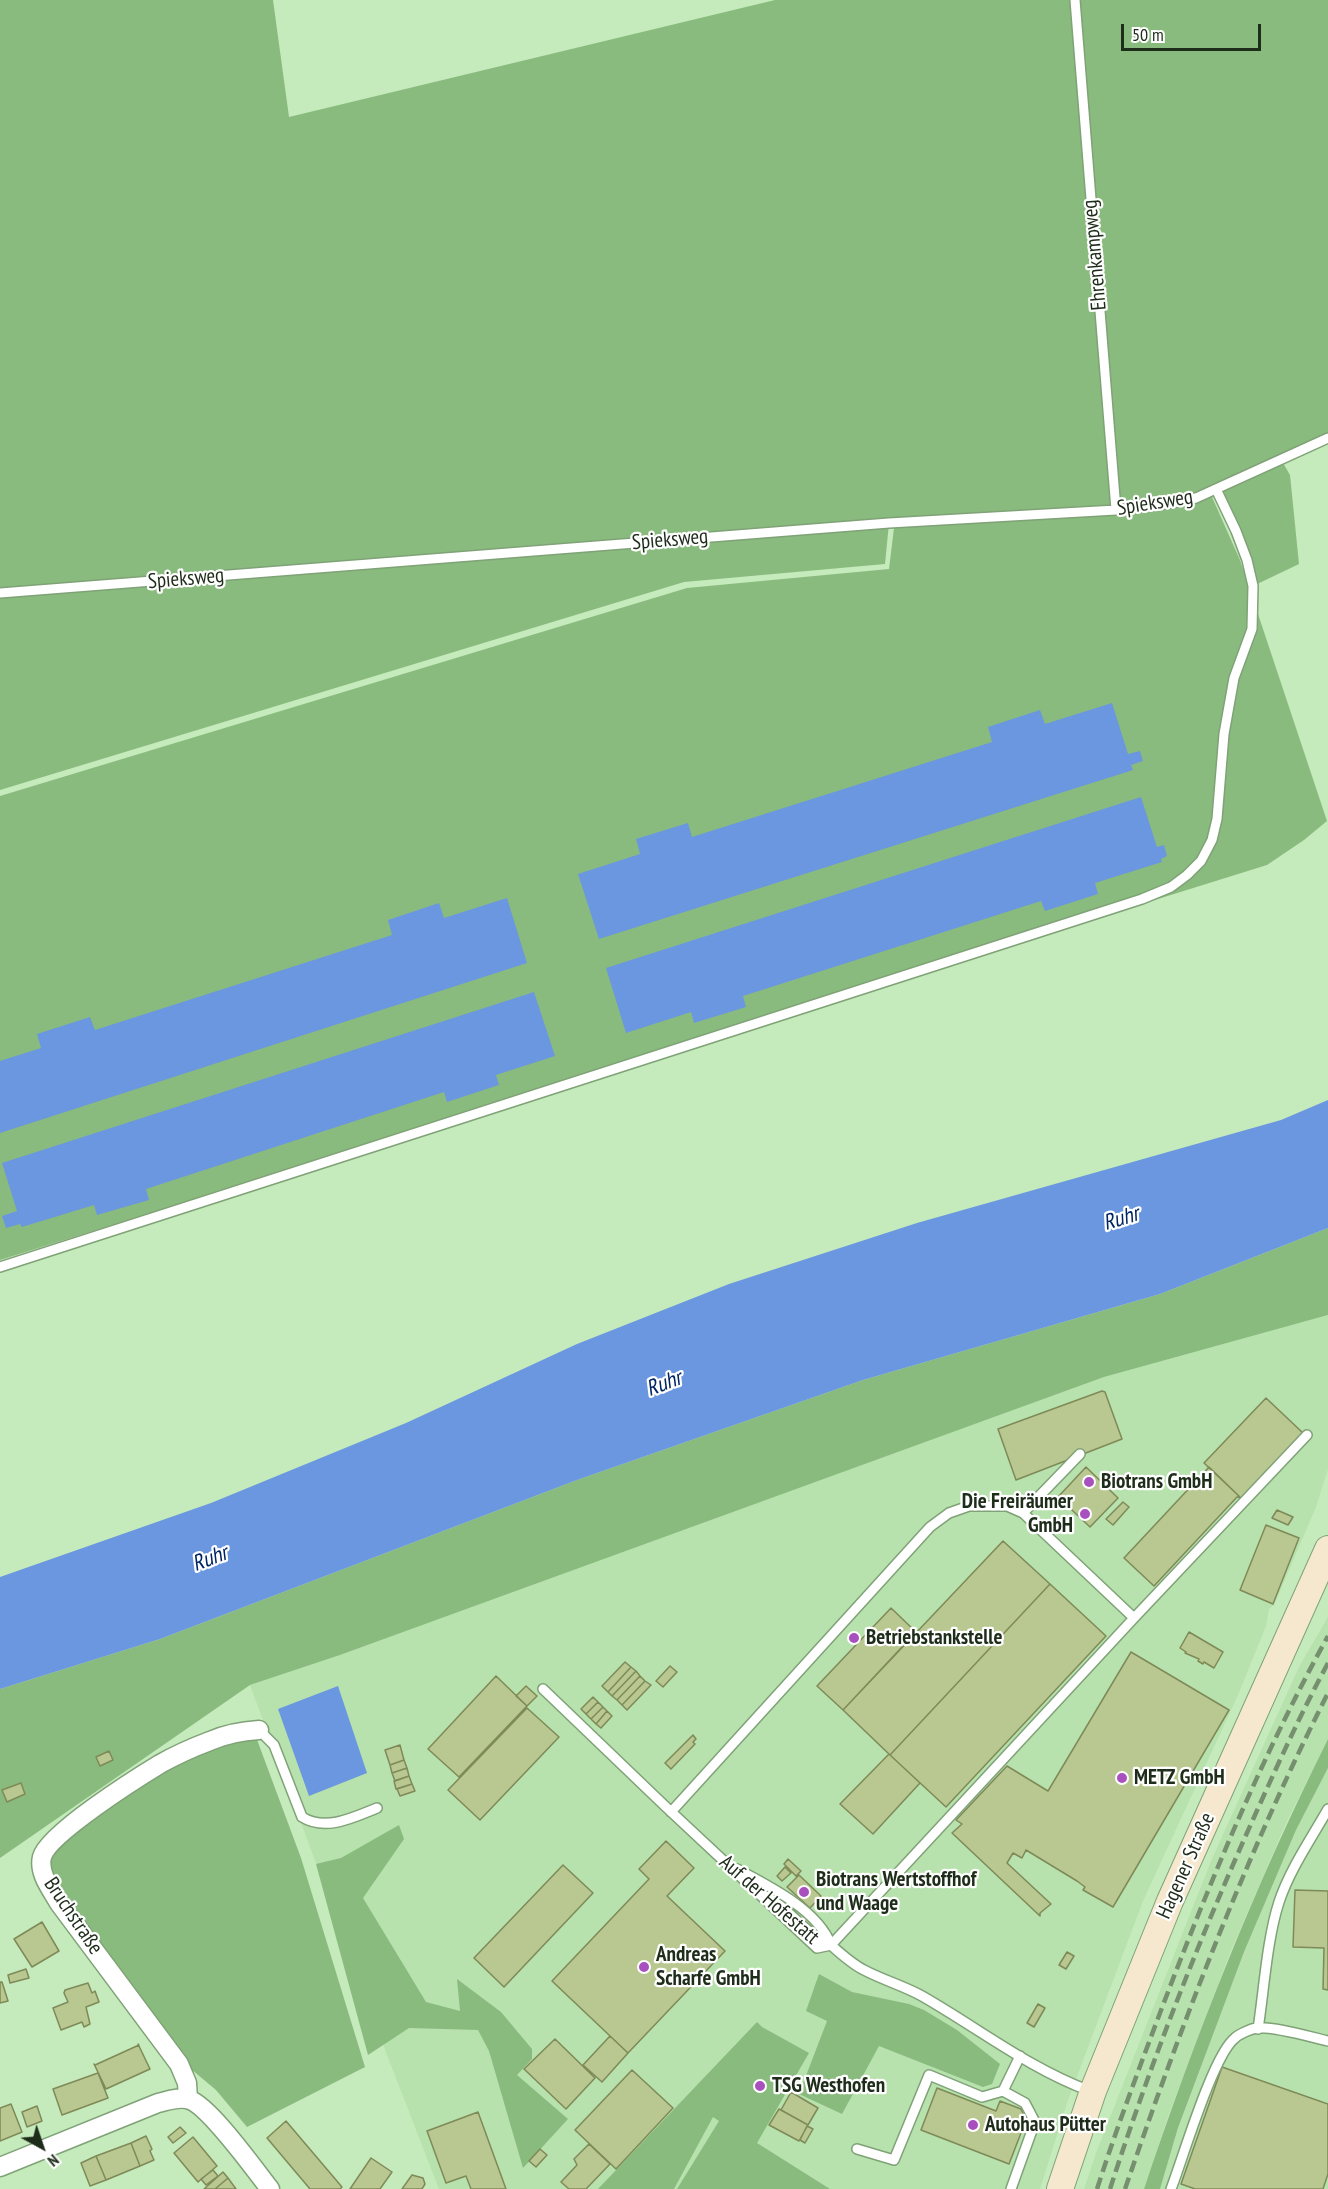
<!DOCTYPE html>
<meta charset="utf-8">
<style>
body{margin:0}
#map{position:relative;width:1328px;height:2189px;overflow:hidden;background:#c5eabc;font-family:"PT Sans Narrow",sans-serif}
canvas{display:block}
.north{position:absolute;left:12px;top:2117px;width:60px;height:60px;-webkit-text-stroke:4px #fff;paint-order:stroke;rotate:140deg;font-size:16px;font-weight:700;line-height:24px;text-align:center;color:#1e2c1a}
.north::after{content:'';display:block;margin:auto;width:21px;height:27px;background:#1e2c1a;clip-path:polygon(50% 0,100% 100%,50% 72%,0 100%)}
.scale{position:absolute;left:1121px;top:24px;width:140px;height:27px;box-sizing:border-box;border:3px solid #1e2c1a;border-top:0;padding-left:8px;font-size:18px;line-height:21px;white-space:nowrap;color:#1e2c1a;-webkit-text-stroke:4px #fff;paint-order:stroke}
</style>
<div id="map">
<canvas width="1328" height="2189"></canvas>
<div class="north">N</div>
<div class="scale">50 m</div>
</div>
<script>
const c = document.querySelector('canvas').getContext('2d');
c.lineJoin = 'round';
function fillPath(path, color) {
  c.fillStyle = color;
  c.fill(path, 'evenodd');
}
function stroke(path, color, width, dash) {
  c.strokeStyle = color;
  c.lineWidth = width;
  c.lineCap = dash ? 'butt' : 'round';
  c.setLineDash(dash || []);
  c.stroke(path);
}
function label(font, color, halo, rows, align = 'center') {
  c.font = font + ' "PT Sans Narrow",sans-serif';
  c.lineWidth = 4.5;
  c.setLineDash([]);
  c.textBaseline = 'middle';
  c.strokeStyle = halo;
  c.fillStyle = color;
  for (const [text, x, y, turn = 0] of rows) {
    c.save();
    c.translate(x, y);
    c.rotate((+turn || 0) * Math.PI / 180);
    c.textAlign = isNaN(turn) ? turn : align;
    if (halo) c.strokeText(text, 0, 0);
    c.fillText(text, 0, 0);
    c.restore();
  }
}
fillPath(new Path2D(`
 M 1328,1315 L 1328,1469 L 1316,1507 L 1274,1605 L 1269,1609 L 1266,1626 L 1238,1695 L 1143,1901 L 1067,2103 L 1040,2189 L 439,2189 L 387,2055 L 250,1685 L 340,1655 L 1104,1377 Z
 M 1328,1617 L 1328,1739 L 1287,1821 L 1230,1953 L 1170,2111 L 1144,2189 L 1084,2189 L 1096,2153 L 1211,1861 L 1299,1667 Z
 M 1328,1768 L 1328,2189 L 1160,2189 L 1178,2129 L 1244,1952 L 1296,1830 Z`), '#b7e1ad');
fillPath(new Path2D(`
 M 0,0 L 273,0 L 289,117 L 775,0 L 1328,0 L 1328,433 L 1279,456 L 1290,475 L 1299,564 L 1253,586 L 1216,489 L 1172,503 L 889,523 L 885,564 L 684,582 L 0,790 Z
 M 1212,497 L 1240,560 L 1327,821 L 1304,840 L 1267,865 L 0,1260 L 0,796 L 687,588 L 889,569 L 894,528 L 1163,509 Z
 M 1328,1228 L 1328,1315 L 1104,1377 L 340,1655 L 250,1685 L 0,1858 L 0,1689 L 160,1639 L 577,1480 L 863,1380 L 1160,1294 Z
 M 256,1737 L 301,1858 L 365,2067 L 247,2127 L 216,2090 L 185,2064 L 50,1875 L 50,1851 C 91,1812 199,1740 256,1737 Z
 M 1328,1739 L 1328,1768 L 1296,1830 L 1244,1952 L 1178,2128 L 1160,2189 L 1144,2189 C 1196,2034 1255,1885 1328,1739 Z
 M 399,1825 L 404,1839 L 363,1898 L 426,2002 L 460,2011 L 457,1979 L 501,2012 L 532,2049 L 532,2059 L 517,2075 L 568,2119 L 523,2168 L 489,2051 L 478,2030 L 409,2028 L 368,2055 L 316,1864 L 341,1858 Z
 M 819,1974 L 852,1992 L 909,2004 L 924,2010 L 957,2030 L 1000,2064 L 992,2084 L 983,2087 L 879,2046 L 842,2114 L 799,2094 L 827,2021 L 806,2011 Z
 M 757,2022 L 762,2027 L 809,2053 L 757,2143 L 830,2189 L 677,2189 L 719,2121 L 713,2117 L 674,2189 L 598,2189 Z`), '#8abb7e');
fillPath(new Path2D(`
 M 1112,703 L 1128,754 L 1140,751 L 1143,761 L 1131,765 L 1133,770 L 599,939 L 578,874 L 640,854 L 636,839 L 688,823 L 692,837 L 992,742 L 988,727 L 1040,710 L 1045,724 Z
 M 1141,797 L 1157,847 L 1164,845 L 1167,856 L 1161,859 L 1162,862 L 1095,883 L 1098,894 L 1045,911 L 1041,901 L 743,996 L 746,1007 L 694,1023 L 691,1012 L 626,1033 L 606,968 Z
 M 507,898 L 527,963 L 0,1133 L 0,1061 L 41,1048 L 37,1034 L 90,1017 L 95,1030 L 392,935 L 388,920 L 439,903 L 444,918 Z
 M 534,992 L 555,1056 L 496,1075 L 499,1085 L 447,1102 L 444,1092 L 146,1189 L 149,1200 L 97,1215 L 94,1205 L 22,1227 L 20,1224 L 6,1228 L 2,1216 L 17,1211 L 2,1163 Z
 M 1328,1100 L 1328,1228 L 1160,1294 L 863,1380 L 577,1480 L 160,1639 L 0,1689 L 0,1577 L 211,1503 L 406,1423 L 577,1344 L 729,1284 L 917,1223 L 1281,1120 Z
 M 338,1686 L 367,1773 L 309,1796 L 278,1709 Z`), '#6a97df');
const building = new Path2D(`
 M 1102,1391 L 1105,1392 L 1122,1439 L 1016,1480 L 998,1429 Z
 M 1266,1398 L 1303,1433 L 1241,1498 L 1204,1463 Z
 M 1086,1467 L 1118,1498 L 1090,1527 L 1058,1497 Z
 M 1209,1467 L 1241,1498 L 1237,1497 L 1154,1586 L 1124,1558 Z
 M 1123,1502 L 1129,1507 L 1113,1525 L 1106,1519 Z
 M 1277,1510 L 1293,1517 L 1288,1525 L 1272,1518 Z
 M 1266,1525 L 1299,1538 L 1273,1604 L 1240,1590 Z
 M 1003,1541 L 1050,1584 L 890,1755 L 843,1710 Z
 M 1050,1584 L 1106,1636 L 946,1807 L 890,1755 Z
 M 891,1608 L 916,1632 L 843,1710 L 817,1686 Z
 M 1189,1632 L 1223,1652 L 1214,1668 L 1204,1662 L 1203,1664 L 1198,1661 L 1199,1659 L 1185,1653 L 1186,1652 L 1180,1648 Z
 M 1131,1652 L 1229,1710 L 1113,1907 L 1083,1890 L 1085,1887 L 1077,1881 L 1026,1850 L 1022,1858 L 1013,1853 L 1007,1863 L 1051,1904 L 1040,1913 L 1040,1916 L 952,1833 L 962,1824 L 956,1820 L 1007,1766 L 1048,1791 Z
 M 625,1662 L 631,1667 L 608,1692 L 602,1686 Z
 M 670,1666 L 677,1672 L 663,1687 L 656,1681 Z
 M 631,1667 L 636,1671 L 612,1696 L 608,1692 Z
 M 636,1671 L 640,1676 L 617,1700 L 612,1696 Z
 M 496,1676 L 527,1706 L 459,1777 L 428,1749 Z
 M 640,1676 L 645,1681 L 622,1705 L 617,1700 Z
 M 645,1681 L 651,1685 L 627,1710 L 622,1705 Z
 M 526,1686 L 537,1696 L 527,1706 L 516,1696 Z
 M 593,1697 L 598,1702 L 586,1714 L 581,1709 Z
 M 598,1702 L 603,1707 L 591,1719 L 586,1714 Z
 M 603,1707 L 607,1711 L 596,1724 L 591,1719 Z
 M 527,1708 L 559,1737 L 480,1820 L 448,1790 Z
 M 607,1711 L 612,1716 L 601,1728 L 596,1724 Z
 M 693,1735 L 696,1739 L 693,1742 L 695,1744 L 671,1769 L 665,1763 Z
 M 400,1745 L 404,1760 L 390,1765 L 385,1750 Z
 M 109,1751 L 113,1760 L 100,1766 L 96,1757 Z
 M 889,1754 L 920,1783 L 873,1834 L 840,1804 Z
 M 404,1760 L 407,1768 L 392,1773 L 390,1765 Z
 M 407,1768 L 409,1776 L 395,1781 L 392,1773 Z
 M 409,1776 L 412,1784 L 396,1789 L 394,1781 Z
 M 21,1783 L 25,1794 L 7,1802 L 2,1790 Z
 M 412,1784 L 415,1791 L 400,1796 L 397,1789 Z
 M 666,1841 L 694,1868 L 667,1896 L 725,1951 L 628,2053 L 552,1981 L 649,1879 L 639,1869 Z
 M 788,1859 L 801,1871 L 796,1876 L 784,1864 Z
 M 563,1865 L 593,1893 L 504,1987 L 474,1958 Z
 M 785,1867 L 791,1873 L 782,1881 L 777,1876 Z
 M 799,1875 L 821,1896 L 810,1908 L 787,1887 Z
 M 1295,1890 L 1328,1891 L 1328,1990 L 1323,1989 L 1324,1948 L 1293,1947 Z
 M 42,1922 L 59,1951 L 32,1967 L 14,1939 Z
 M 1067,1952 L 1074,1956 L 1066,1969 L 1059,1965 Z
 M 26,1969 L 29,1978 L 10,1983 L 8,1975 Z
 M 0,1982 L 2,1982 L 8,2001 L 0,2003 Z
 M 88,1983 L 92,1993 L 95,1991 L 99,2002 L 86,2007 L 90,2024 L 84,2027 L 82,2022 L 61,2030 L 53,2008 L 68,2002 L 64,1993 L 65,1990 Z
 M 1038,2004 L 1045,2008 L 1034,2027 L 1027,2023 Z
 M 610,2036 L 628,2053 L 602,2082 L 583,2065 Z
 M 555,2039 L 595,2078 L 566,2109 L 524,2069 Z
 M 138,2044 L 150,2069 L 106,2089 L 94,2064 L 95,2065 L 139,2045 Z
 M 1222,2067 L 1328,2104 L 1328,2174 L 1323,2189 L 1195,2189 L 1181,2184 Z
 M 632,2070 L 673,2108 L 616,2169 L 575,2130 Z
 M 98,2073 L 108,2098 L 62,2115 L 53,2089 Z
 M 937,2088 L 996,2111 L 1000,2101 L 1021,2109 L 1026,2120 L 1009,2164 L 921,2130 Z
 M 791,2092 L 818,2108 L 808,2125 L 781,2110 Z
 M 11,2104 L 22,2132 L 0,2141 L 0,2108 Z
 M 37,2106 L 42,2121 L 27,2127 L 22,2112 Z
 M 779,2109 L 808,2125 L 799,2141 L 769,2125 Z
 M 478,2112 L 506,2189 L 471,2189 L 466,2176 L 446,2183 L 427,2131 Z
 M 286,2121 L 342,2187 L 340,2189 L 310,2189 L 267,2138 Z
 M 807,2126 L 813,2129 L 805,2143 L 800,2140 Z
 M 180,2127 L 186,2133 L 173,2143 L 168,2137 Z
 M 146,2136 L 152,2149 L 150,2151 L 154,2160 L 140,2166 L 131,2143 Z
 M 193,2137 L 217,2166 L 198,2182 L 174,2153 Z
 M 131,2143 L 140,2166 L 106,2180 L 96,2156 Z
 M 589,2144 L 610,2164 L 586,2189 L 569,2189 L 561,2182 L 577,2165 L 574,2159 Z
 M 540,2149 L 547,2155 L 536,2167 L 529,2161 Z
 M 96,2156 L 106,2180 L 90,2186 L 81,2163 Z
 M 371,2158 L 392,2172 L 380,2189 L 350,2189 Z
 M 213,2170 L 218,2176 L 206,2185 L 201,2179 Z
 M 223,2172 L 228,2178 L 215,2189 L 204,2189 Z
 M 412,2175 L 423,2178 L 425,2184 L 422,2189 L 402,2189 Z
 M 228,2178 L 236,2189 L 215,2189 Z`);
fillPath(building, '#b9c791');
stroke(building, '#7e8a57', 1.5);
const service = new Path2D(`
 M 1075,0 L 1116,510
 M 0,593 L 889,523 L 1116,510 L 1172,503 L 1196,498 L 1328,438
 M 0,1267 L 1142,899 L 1171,887 L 1187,875 L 1201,861 L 1212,840 L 1217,819 L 1224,734 L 1234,678 L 1252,629 L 1253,586 L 1247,560 L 1236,531 L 1216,489
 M 1023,1513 L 1080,1454
 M 1134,1618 L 1307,1435
 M 543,1689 L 666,1807 L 817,1948 L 831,1945 C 841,1954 852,1964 864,1970 C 883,1980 904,1986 922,1996 C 978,2028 1030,2069 1090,2091
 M 259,1730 L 274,1745 L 302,1817 C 326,1832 354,1817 377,1808
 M 671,1812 L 930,1527 L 949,1513 L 969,1506 L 1007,1506 L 1023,1513 L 1134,1618 L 831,1945
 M 737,1869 C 769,1886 818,1910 831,1945
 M 762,1894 C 788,1906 804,1934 831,1945
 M 1258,2029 C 1264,1990 1267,1939 1279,1902 C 1290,1869 1311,1839 1328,1809
 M 1003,2091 L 1020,2056
 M 857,2149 L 894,2160 L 929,2075 L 982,2097 L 1003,2091 L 1025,2103 L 1035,2122 L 1011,2189
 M 1171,2189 C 1183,2158 1213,2055 1235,2038 C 1239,2034 1251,2029 1256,2028 C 1274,2026 1310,2037 1328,2041`);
const minor = new Path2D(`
 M 188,2099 L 187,2083 L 179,2064 L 59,1903 C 51,1889 38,1873 42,1857 C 48,1834 137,1778 160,1764 C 176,1755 194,1747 210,1741 C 226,1734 242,1731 259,1730
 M 0,2167 L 158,2103 C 167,2101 180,2096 190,2100 C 210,2107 255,2170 270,2189`);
const secondary = new Path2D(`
 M 1060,2189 L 1093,2091 L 1170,1901 L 1328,1549`);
stroke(service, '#7fa277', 12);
stroke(minor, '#7fa277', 21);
stroke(secondary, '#7fa277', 28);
stroke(service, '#fff', 9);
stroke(minor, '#fff', 18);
stroke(secondary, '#f6e8ce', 26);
stroke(new Path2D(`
 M 1097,2189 C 1117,2127 1140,2066 1163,2005 C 1211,1879 1263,1754 1328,1636
 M 1110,2189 C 1151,2062 1200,1937 1255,1815 C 1278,1764 1301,1713 1328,1663
 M 1125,2189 C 1183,2020 1247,1853 1328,1693`), '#758f6f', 4.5, [12, 6]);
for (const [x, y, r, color] of [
 [1089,1482,6,"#a850bd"],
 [1085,1514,6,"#a850bd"],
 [854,1638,6,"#a850bd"],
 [1122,1778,6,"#a850bd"],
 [804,1892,6,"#a850bd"],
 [644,1967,6,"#a850bd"],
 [760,2086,6,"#a850bd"],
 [973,2125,6,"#a850bd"]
]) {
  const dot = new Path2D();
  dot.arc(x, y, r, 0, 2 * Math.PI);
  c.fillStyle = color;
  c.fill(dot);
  stroke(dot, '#fff', 2);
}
label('21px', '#1e2c1a', '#fff', [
 ["Ehrenkampweg",1095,255,-95],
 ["Spieksweg",1155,503,-9],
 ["Spieksweg",670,540,-5],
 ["Spieksweg",186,579,-5],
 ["Hagener Straße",1186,1866,-66],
 ["Auf der Hofestatt",769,1900,41],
 ["Bruchstraße",73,1916,56]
]);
label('bold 21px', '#1e2c1a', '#fff', [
 ["Biotrans GmbH",1101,1482],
 ["Die Freiräumer",1073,1502,"right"],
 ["GmbH",1073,1526,"right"],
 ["Betriebstankstelle",866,1638],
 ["METZ GmbH",1134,1778],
 ["Biotrans Wertstoffhof",816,1880],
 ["und Waage",816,1904],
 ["Andreas",656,1955],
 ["Scharfe GmbH",656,1979],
 ["TSG Westhofen",772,2086],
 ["Autohaus Pütter",985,2125]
], 'left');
label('italic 22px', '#002564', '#fff', [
 ["Ruhr",1121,1219,-17],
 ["Ruhr",664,1384,-21],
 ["Ruhr",210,1559,-21]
]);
</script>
